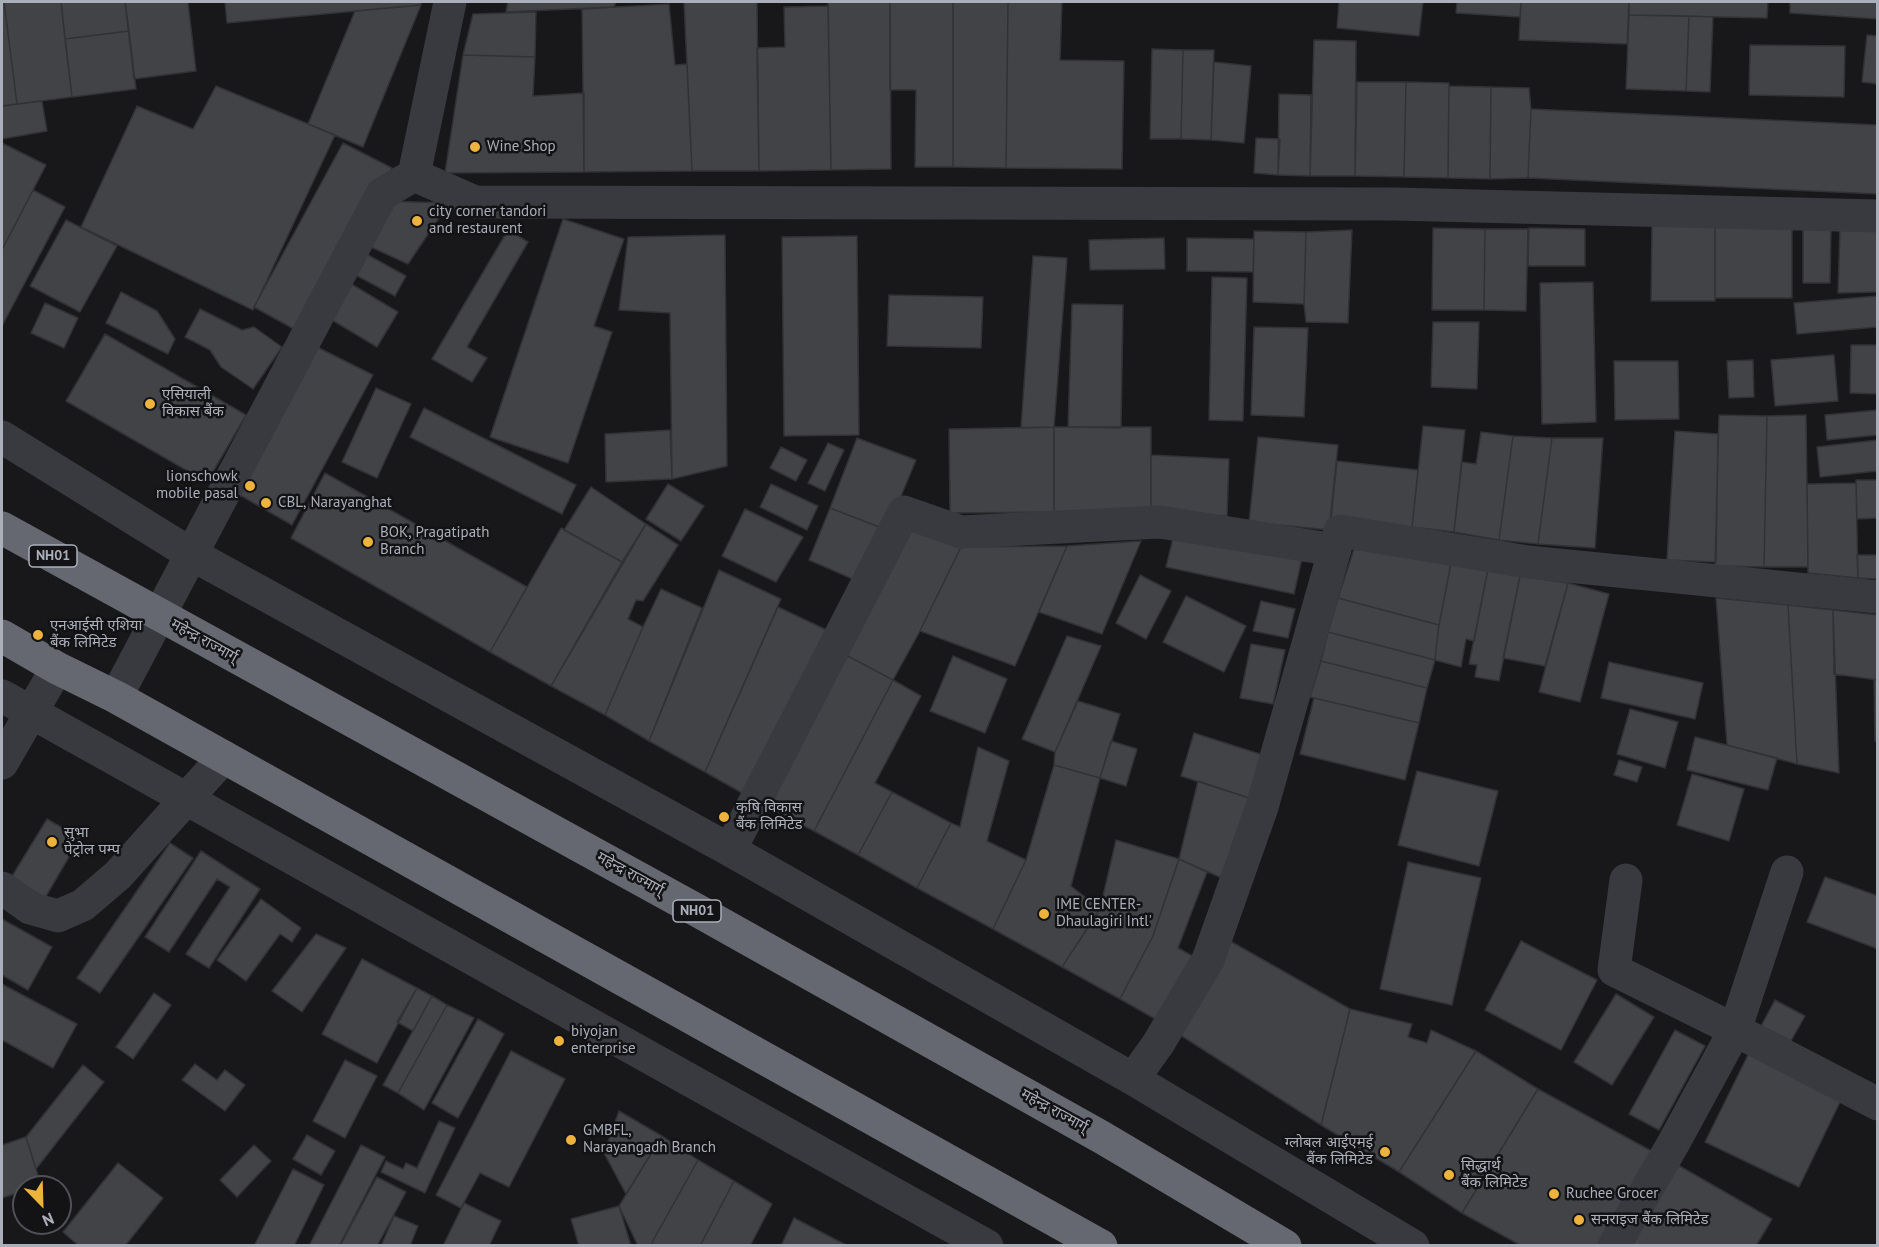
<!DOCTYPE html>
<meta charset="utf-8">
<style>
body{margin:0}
#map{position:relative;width:1879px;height:1247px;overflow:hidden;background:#18181a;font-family:"PT Sans",sans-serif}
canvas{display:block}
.frame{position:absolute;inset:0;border:3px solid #abafba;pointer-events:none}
.north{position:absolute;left:12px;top:1175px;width:60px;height:60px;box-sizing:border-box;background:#131315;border:2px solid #505157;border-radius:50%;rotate:157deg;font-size:16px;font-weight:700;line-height:24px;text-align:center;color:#abafba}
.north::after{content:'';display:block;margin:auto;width:21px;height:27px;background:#eeb33d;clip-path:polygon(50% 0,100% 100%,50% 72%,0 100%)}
</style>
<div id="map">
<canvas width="1879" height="1247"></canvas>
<div class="frame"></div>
<div class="north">N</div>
</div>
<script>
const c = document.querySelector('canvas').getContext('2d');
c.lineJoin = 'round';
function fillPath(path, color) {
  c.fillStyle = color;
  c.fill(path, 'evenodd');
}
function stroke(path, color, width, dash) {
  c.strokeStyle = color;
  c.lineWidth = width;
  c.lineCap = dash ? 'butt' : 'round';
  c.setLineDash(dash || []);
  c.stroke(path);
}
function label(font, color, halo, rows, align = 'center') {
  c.font = font + ' "PT Sans","Noto Sans Devanagari",sans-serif';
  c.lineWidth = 5;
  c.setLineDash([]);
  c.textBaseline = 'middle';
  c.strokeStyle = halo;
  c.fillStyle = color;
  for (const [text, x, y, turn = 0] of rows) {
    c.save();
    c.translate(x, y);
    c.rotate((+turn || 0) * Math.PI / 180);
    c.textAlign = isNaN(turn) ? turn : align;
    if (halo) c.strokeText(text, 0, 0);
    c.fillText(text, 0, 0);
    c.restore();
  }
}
const building = new Path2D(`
 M 2,2 L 4,2 L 17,104 L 2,106 Z
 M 4,2 L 61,2 L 72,97 L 17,104 Z
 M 61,2 L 125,2 L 129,31 L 65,39 Z
 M 125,2 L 188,2 L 196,71 L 134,79 Z
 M 225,2 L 421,2 L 421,5 L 227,23 Z
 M 508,2 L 616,2 L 614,7 L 506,12 Z
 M 684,2 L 757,2 L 759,171 L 692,171 Z
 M 828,2 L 890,2 L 891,169 L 831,170 Z
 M 890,2 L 953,2 L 953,167 L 915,167 L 916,90 L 890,90 Z
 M 953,2 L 1008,2 L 1006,168 L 953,167 Z
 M 1008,2 L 1062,2 L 1060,60 L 1124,61 L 1122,169 L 1006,168 Z
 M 1339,2 L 1423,2 L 1419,36 L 1337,28 Z
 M 1457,2 L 1521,2 L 1520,17 L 1456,13 Z
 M 1521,2 L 1629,2 L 1627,44 L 1519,40 Z
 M 1629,2 L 1768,2 L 1767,18 L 1629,15 Z
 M 1790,2 L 1878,2 L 1878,19 L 1790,13 Z
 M 669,4 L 675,65 L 687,64 L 692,171 L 584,172 L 582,9 Z
 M 421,5 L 363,147 L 308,124 L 355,11 Z
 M 828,6 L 831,170 L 759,171 L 757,48 L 785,47 L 784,7 Z
 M 536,12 L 535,57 L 463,55 L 473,14 Z
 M 1629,15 L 1689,16 L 1686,91 L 1626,89 Z
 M 1689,16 L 1713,17 L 1710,92 L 1686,91 Z
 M 129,31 L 136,89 L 72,97 L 65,39 Z
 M 1867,35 L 1878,36 L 1878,84 L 1862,82 Z
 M 1314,40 L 1356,41 L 1355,176 L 1310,176 Z
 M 1750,45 L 1845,46 L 1844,97 L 1749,95 Z
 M 1152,49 L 1183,50 L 1181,139 L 1150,139 Z
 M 1183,50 L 1214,50 L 1211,140 L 1181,139 Z
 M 463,55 L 535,57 L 533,96 L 584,93 L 584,172 L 445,173 Z
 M 1214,62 L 1251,66 L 1244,143 L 1211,140 Z
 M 1357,82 L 1406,82 L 1404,177 L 1355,176 Z
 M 1406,82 L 1449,83 L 1448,178 L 1404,177 Z
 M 216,86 L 335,135 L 253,310 L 81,227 L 137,106 L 193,129 Z
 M 1449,86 L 1491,87 L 1490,179 L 1448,178 Z
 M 1491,87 L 1529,88 L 1531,109 L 1528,178 L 1490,179 Z
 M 1279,94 L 1311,95 L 1310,176 L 1278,175 Z
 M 42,101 L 47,131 L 2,139 L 2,106 Z
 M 1531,109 L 1878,125 L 1878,194 L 1528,178 Z
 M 1256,138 L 1280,139 L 1278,175 L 1254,173 Z
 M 2,143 L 46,165 L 2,250 Z
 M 343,143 L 392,168 L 303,334 L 254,307 Z
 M 33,190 L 65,207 L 2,326 L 2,250 Z
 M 380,201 L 449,203 L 408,264 L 360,242 Z
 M 563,219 L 624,239 L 594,326 L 612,332 L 568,463 L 490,437 Z
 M 66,220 L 117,246 L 80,312 L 30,286 Z
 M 1652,225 L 1715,226 L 1715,301 L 1651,301 Z
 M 1715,226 L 1792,227 L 1792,298 L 1715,298 Z
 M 1840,227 L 1878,228 L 1878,292 L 1838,293 Z
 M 1433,228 L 1485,229 L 1484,310 L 1432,310 Z
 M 1529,228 L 1585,229 L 1585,266 L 1528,266 Z
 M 1803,228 L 1831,228 L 1830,283 L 1803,283 Z
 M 1485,229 L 1528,229 L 1526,311 L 1484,310 Z
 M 508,230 L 528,242 L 467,347 L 487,358 L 472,382 L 432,359 Z
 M 1352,230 L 1348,323 L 1306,322 L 1304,304 L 1306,232 Z
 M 1254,231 L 1306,232 L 1304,304 L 1253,302 Z
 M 725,235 L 727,466 L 672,479 L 670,313 L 619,310 L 628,237 Z
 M 857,236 L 859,435 L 784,436 L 782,237 Z
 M 1164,238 L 1165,269 L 1090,270 L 1089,240 Z
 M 1187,238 L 1254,239 L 1253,272 L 1187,271 Z
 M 359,250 L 406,276 L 395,296 L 348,271 Z
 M 1033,256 L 1067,258 L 1054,427 L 1021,428 Z
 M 1212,277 L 1247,278 L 1243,421 L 1209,420 Z
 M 343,279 L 398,312 L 377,347 L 322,314 Z
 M 1593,282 L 1596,422 L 1542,424 L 1540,283 Z
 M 121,292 L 157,311 L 175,339 L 168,354 L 106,323 Z
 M 889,295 L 983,297 L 981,348 L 887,346 Z
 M 1878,296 L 1878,327 L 1797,334 L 1794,303 Z
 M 45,303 L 78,318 L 64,348 L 31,333 Z
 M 1072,304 L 1123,305 L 1121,428 L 1068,427 Z
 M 200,309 L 242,330 L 254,327 L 282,347 L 253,389 L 221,367 L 210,350 L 185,337 Z
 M 1433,322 L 1479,322 L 1477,389 L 1431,387 Z
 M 1254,327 L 1308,328 L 1304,417 L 1251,415 Z
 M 105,334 L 246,415 L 207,482 L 66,401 Z
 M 1851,345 L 1878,345 L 1878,394 L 1850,393 Z
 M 315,346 L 373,375 L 292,525 L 231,490 Z
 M 1834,355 L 1838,401 L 1775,406 L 1771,360 Z
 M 1753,360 L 1754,397 L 1729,398 L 1727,361 Z
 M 1614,361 L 1678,361 L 1679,419 L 1615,420 Z
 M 376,388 L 411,404 L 377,478 L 342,462 Z
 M 424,408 L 576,485 L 562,514 L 410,437 Z
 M 1878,410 L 1878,435 L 1827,440 L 1825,415 Z
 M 1719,415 L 1767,416 L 1764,567 L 1715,566 Z
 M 1806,415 L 1808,567 L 1764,567 L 1767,416 Z
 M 1423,426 L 1465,430 L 1454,532 L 1412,527 Z
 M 1054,427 L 1151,427 L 1151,513 L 1054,512 Z
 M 1054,427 L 1054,512 L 950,513 L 949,429 Z
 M 670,430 L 672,479 L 606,482 L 605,434 Z
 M 1675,431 L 1718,434 L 1716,562 L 1667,560 Z
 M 1481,432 L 1513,436 L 1499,540 L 1454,532 L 1462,462 L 1476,464 Z
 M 1513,436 L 1552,438 L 1538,544 L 1499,540 Z
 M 1258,437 L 1338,445 L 1329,530 L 1249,522 Z
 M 857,438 L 916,460 L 887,530 L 830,508 Z
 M 1552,438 L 1603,438 L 1595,548 L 1538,544 Z
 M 1878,440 L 1878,471 L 1820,477 L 1817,447 Z
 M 828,443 L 844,450 L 825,491 L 808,483 Z
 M 781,447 L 807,460 L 796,481 L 770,468 Z
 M 1151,455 L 1229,459 L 1227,516 L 1151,513 Z
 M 1337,461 L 1418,470 L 1412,527 L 1331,519 Z
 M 325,473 L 527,587 L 490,652 L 291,538 Z
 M 1856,480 L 1878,480 L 1878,518 L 1857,519 Z
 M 1856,483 L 1858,578 L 1808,573 L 1807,484 Z
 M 668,484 L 704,506 L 681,541 L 646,519 Z
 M 771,484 L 818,506 L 807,530 L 760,507 Z
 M 591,487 L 646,524 L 622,562 L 564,530 Z
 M 830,508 L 887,530 L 862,583 L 809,560 Z
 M 745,509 L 803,537 L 776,582 L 722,556 Z
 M 908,522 L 961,547 L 920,631 L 893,680 L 844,654 Z
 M 646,524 L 678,545 L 643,601 L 636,600 L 628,619 L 643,627 L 605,715 L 551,686 Z
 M 561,528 L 622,562 L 551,686 L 490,652 Z
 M 1175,530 L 1302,558 L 1294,594 L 1166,567 Z
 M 1141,541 L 1102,634 L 1039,612 L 1067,546 Z
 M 1067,546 L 1015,666 L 920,631 L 961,547 Z
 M 1355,546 L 1451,563 L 1439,625 L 1338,598 Z
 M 1857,555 L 1878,555 L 1878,579 L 1858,578 Z
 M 1451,563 L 1488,569 L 1474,641 L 1466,639 L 1461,667 L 1435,660 L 1439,625 Z
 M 1488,569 L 1520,576 L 1499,681 L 1475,677 L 1477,665 L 1469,664 Z
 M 719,570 L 781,599 L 705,772 L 649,741 Z
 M 1140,575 L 1171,591 L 1146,639 L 1116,623 Z
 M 1520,576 L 1568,583 L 1545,666 L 1503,658 Z
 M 1568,583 L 1609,594 L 1580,702 L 1539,692 Z
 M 661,589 L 702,608 L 649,741 L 605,715 L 643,627 Z
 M 1186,596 L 1246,626 L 1224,672 L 1163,642 Z
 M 1338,598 L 1439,625 L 1435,660 L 1328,632 Z
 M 1716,598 L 1788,605 L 1797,764 L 1727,745 Z
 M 1261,601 L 1295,609 L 1288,638 L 1253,631 Z
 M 1788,605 L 1833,610 L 1839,773 L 1797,764 Z
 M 778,607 L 835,634 L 751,798 L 705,772 Z
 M 1833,610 L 1878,615 L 1878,680 L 1834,674 Z
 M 1328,632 L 1435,660 L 1427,688 L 1321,661 Z
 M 1067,636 L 1101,646 L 1055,752 L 1022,739 Z
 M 1251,644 L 1285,650 L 1273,704 L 1240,698 Z
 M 844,654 L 893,680 L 814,831 L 764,805 Z
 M 953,656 L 1007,679 L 985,733 L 930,711 Z
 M 1321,661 L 1427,688 L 1419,723 L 1310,697 Z
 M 1609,662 L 1703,683 L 1695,719 L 1601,698 Z
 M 893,680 L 921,696 L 875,783 L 892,792 L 858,855 L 814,831 Z
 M 1874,680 L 1878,680 L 1878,743 L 1875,741 Z
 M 1314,698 L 1419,723 L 1405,780 L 1300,754 Z
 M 1078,701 L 1120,714 L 1100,778 L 1054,765 L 1055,752 Z
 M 1630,709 L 1678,722 L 1665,768 L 1617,754 Z
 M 1194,733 L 1263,755 L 1249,798 L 1181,776 Z
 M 1695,737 L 1777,758 L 1768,790 L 1687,770 Z
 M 1111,741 L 1137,749 L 1126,786 L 1100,778 Z
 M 978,747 L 1009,761 L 987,841 L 1026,860 L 993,929 L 917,888 L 951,823 L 960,827 Z
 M 1619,760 L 1642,767 L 1637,782 L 1614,775 Z
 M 1054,765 L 1100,778 L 1071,886 L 1100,909 L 1062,967 L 993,929 L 1026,860 Z
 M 1417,771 L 1498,791 L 1479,866 L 1398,845 Z
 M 1692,774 L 1744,789 L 1729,841 L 1677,825 Z
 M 1198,781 L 1249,798 L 1224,879 L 1179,859 Z
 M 892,792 L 951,823 L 917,888 L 858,855 Z
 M 47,819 L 80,838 L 45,898 L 11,878 Z
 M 1116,840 L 1179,859 L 1153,936 L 1120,999 L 1062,967 L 1100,909 Z
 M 170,843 L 193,858 L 100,993 L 77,978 Z
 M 201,851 L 260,889 L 209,968 L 186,954 L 230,887 L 217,879 L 169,952 L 145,937 Z
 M 1179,859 L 1207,872 L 1178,948 L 1200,960 L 1164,1024 L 1120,999 L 1153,936 Z
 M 1408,862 L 1481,878 L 1452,1005 L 1380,989 Z
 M 1825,877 L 1878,896 L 1878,949 L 1807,922 Z
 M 261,899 L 301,928 L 292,942 L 280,934 L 246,981 L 217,960 Z
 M 2,919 L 52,947 L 28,990 L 2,975 Z
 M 316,934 L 346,948 L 302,1012 L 272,991 Z
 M 1230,941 L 1350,1009 L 1321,1125 L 1177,1033 Z
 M 1521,941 L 1597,980 L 1561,1050 L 1485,1010 Z
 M 362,959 L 417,988 L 377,1063 L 322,1034 Z
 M 2,984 L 77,1024 L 53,1068 L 2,1040 Z
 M 417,988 L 432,996 L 413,1031 L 397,1022 Z
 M 154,993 L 171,1005 L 133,1059 L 116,1047 Z
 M 1616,994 L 1654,1017 L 1612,1085 L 1574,1062 Z
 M 432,996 L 447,1005 L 398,1093 L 383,1085 Z
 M 1775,1000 L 1805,1016 L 1791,1041 L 1761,1026 Z
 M 447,1005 L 474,1018 L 424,1110 L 398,1093 Z
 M 1350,1009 L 1412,1024 L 1408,1037 L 1427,1043 L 1431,1030 L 1476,1051 L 1399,1172 L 1321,1125 Z
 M 478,1019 L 504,1034 L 458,1118 L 432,1103 Z
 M 1675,1030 L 1705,1046 L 1659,1130 L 1629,1114 Z
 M 511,1051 L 565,1079 L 509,1187 L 480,1173 L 461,1208 L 436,1195 Z
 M 1476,1051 L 1538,1089 L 1462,1213 L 1399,1172 Z
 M 1749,1053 L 1842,1098 L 1799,1187 L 1705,1142 Z
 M 345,1060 L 377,1076 L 345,1138 L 313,1121 Z
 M 195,1064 L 217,1080 L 225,1070 L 245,1085 L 225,1111 L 182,1080 Z
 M 83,1065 L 104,1082 L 36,1169 L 26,1137 Z
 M 1538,1089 L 1655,1153 L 1598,1246 L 1522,1246 L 1462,1213 Z
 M 619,1111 L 662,1136 L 626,1194 L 604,1153 Z
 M 439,1121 L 455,1128 L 425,1193 L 381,1172 L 386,1161 L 403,1169 L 406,1163 L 417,1168 Z
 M 307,1135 L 335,1151 L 321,1175 L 293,1159 Z
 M 662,1136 L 698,1160 L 650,1246 L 638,1246 L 619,1206 Z
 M 26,1137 L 41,1185 L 24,1187 L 24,1191 L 2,1198 L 2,1145 Z
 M 254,1145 L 271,1161 L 237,1197 L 220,1180 Z
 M 361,1145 L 385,1157 L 339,1246 L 309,1246 Z
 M 698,1160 L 734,1181 L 700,1246 L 650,1246 Z
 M 118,1163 L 163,1198 L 125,1246 L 79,1246 L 63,1232 Z
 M 1676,1164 L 1772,1219 L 1756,1246 L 1629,1246 Z
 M 293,1169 L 324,1185 L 294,1246 L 254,1246 Z
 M 377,1177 L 406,1192 L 377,1246 L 340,1246 Z
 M 734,1181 L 772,1204 L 750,1246 L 700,1246 Z
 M 464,1203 L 501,1221 L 489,1246 L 443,1246 Z
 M 619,1206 L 631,1246 L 579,1246 L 571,1219 Z
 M 394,1216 L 418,1226 L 410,1246 L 381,1246 Z
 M 794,1218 L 848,1246 L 781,1246 Z`);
fillPath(building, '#424347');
stroke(building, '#323236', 1.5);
stroke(new Path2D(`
 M 414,175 L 450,2
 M 2,437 L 191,554 L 730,850 L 1133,1079 L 1413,1246
 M 2,696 L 987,1246
 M 116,697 L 382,194 L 414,175 L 475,202 L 1395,204 L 1878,216
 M 2,763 L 57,668
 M 730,850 L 904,512 L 961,532 L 1160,522 L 1335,550
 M 1626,880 L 1614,970 L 1735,1030 L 1787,872
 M 2,888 L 30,908 L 58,916 L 83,905 L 118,875 L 224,757
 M 1133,1079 L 1158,1044 L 1208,960 L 1262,807 L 1340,531 L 1528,562 L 1878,597
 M 1614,1246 L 1673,1144 L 1735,1030 L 1878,1104`), '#393a3f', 33);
stroke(new Path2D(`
 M 2,528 L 700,912 L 1103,1138 L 1285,1246
 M 2,636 L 57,668 L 116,697 L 1101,1246`), '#656870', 33);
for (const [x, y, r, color] of [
 [475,147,6,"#eeb33d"],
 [417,221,6,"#eeb33d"],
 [150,404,6,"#eeb33d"],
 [250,486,6,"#eeb33d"],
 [266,503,6,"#eeb33d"],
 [368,542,6,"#eeb33d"],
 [38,635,6,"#eeb33d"],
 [724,817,6,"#eeb33d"],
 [52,842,6,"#eeb33d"],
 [1044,914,6,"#eeb33d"],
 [559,1041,6,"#eeb33d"],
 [571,1140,6,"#eeb33d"],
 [1385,1152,6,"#eeb33d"],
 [1449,1175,6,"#eeb33d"],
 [1554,1194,6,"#eeb33d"],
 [1579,1220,6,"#eeb33d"]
]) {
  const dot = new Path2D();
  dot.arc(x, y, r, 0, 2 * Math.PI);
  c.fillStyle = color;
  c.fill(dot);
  stroke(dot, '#131315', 2);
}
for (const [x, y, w] of [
 [53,556,48],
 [697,911,48]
]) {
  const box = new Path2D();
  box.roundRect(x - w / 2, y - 11, w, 22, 4.5);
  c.fillStyle = '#131315';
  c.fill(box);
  stroke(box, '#abafba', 1.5);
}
label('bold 14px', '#abafba', null, [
 ["NH01",53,556],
 ["NH01",697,911]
]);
label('15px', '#abafba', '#131315', [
 ["Wine Shop",487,147],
 ["city corner tandori",429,212],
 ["and restaurent",429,229],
 ["एसियाली",162,395],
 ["विकास बैंक",162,412],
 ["lionschowk",238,477,"right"],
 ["mobile pasal",238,494,"right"],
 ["CBL, Narayanghat",278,503],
 ["BOK, Pragatipath",380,533],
 ["Branch",380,550],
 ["एनआईसी एशिया",50,626],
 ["बैंक लिमिटेड",50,643],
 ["कृषि विकास",736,808],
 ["बैंक लिमिटेड",736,825],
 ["सुभा",64,833],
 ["पेट्रोल पम्प",64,850],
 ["IME CENTER-",1056,905],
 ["Dhaulagiri Intl'",1056,922],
 ["biyojan",571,1032],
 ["enterprise",571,1049],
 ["GMBFL,",583,1131],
 ["Narayangadh Branch",583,1148],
 ["ग्लोबल आईएमई",1373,1143,"right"],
 ["बैंक लिमिटेड",1373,1160,"right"],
 ["सिद्धार्थ",1461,1166],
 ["बैंक लिमिटेड",1461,1183],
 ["Ruchee Grocer",1566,1194],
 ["सनराइज बैंक लिमिटेड",1591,1220]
], 'left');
label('15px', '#abafba', '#131315', [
 ["महेन्द्र राज्मार्ग्",204,641,29],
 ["महेन्द्र राज्मार्ग्",630,874,29],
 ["महेन्द्र राज्मार्ग्",1054,1111,29]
]);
</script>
